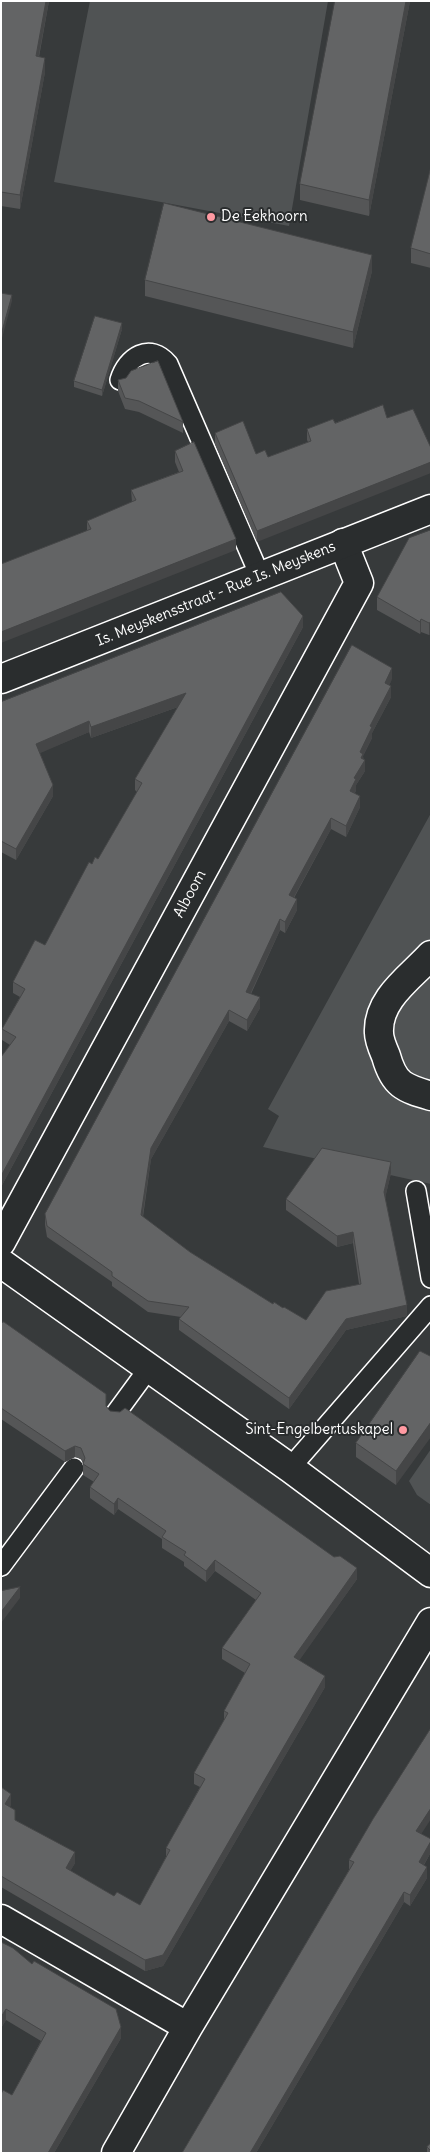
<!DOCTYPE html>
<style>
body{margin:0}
#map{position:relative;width:432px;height:2154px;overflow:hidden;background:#373a3b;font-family:Delius,sans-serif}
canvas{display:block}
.frame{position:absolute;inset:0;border:2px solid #fff;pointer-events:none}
</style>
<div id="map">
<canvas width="432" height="2154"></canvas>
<div class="frame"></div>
</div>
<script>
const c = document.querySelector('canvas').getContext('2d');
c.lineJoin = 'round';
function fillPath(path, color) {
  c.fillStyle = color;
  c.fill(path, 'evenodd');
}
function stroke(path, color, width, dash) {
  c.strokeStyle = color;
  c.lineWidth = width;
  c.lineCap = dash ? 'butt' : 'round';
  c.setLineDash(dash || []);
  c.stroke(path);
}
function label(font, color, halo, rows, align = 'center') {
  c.font = font + ' Delius,sans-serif';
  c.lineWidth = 4;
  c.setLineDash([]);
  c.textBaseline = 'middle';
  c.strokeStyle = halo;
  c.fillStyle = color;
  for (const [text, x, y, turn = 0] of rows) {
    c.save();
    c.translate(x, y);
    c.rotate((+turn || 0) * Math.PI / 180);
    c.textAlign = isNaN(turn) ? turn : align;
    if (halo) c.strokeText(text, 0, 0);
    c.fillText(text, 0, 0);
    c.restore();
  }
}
fillPath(new Path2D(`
 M 90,1 L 328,1 L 289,226 L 54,182 Z
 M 431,813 L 431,1184 L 263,1147 L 279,1116 L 268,1109 Z
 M 431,1449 L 431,1505 L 417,1495 L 409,1481 Z`), '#505354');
const service = new Path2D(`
 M 120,380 C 127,357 150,342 168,364 L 260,576
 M 416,1191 L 431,1278
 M 116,1413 L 149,1368
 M 290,1468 L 431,1306
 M 1,1566 L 74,1468`);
const pedestrian = new Path2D(`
 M 431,955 C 411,977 377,999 379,1033 C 379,1040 383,1049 386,1056 C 394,1085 404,1088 431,1096`);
const minor = new Path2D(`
 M 1,1242 L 359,583 L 343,543
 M 1,1263 L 290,1468 L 431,1573
 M 1,1919 L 188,2027
 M 116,2153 L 188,2027 L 431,1622`);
const tertiary = new Path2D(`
 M 1,679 L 431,509`);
stroke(service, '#fff', 22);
stroke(pedestrian, '#fff', 31);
stroke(minor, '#fff', 31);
stroke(tertiary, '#fff', 31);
stroke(service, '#2a2d2e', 19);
stroke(pedestrian, '#2a2d2e', 28);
stroke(minor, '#2a2d2e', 28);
stroke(tertiary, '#2a2d2e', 28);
fillPath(new Path2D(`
 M 1,1 L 49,1 L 39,57 L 45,72 L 20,209 L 1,206 Z
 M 335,1 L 410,1 L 369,216 L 300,200 L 300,184 Z
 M 431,167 L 431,268 L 411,263 L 411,248 Z
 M 372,271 L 353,348 L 145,296 L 145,280 Z
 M 122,329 L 102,396 L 74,387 L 74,381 Z
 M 118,380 L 183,422 L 183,433 L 139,412 L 125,409 L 118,391 Z
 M 333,419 L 257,542 L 215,444 L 215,433 L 256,454 L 268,457 L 308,442 L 307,440 L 307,429 Z
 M 175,451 L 236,550 L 87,531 L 87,521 L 132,502 L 131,490 L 179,472 L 175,462 Z
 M 431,530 L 431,635 L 429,635 L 421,632 L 420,634 L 377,610 L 377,597 Z
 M 303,627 L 1,1187 L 1,1057 L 10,1045 L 2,1040 L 2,1029 L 20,997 L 13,993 L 13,982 L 45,945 L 92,864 L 98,859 L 137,792 L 135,790 L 135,779 L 178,707 L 91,738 L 89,732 L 39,753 L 53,796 L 16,860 L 1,852 L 1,702 Z
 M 392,679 L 389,685 L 391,697 L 372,733 L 372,738 L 363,756 L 365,771 L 356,785 L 356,790 L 355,793 L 360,807 L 346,837 L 331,829 L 294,898 L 297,910 L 285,933 L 280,930 L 251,994 L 260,1008 L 247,1031 L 229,1021 L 151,1159 L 143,1217 L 190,1252 L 273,1304 L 283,1308 L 306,1320 L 359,1284 L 353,1243 L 337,1247 L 286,1210 L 286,1199 L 391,1173 L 385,1198 L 407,1316 L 346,1330 L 289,1409 L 179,1330 L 179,1319 L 181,1317 L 148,1312 L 112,1286 L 112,1282 L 47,1237 L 45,1225 L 45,1214 Z
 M 1,1323 L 106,1407 L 110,1411 L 357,1579 L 299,1660 L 325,1687 L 163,1966 L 145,1971 L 1,1887 L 1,1787 L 11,1805 L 10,1806 L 15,1820 L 75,1863 L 70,1871 L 114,1896 L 140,1905 L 166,1857 L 166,1848 L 200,1787 L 194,1784 L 194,1773 L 224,1720 L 224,1711 L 245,1673 L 222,1659 L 222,1648 L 256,1600 L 215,1571 L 206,1582 L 184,1566 L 184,1562 L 162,1548 L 162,1539 L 118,1509 L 114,1515 L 90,1498 L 90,1487 L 94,1482 L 83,1475 L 83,1464 L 81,1459 L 75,1457 L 65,1462 L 1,1419 Z
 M 430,1356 L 396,1485 L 356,1457 L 356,1443 Z
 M 421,1834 L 431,1852 L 424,1865 L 427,1878 L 410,1906 L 404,1902 L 256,2153 L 182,2153 L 349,1870 L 349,1860 Z
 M 1,1942 L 121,2038 L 54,2153 L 1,2153 L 12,2095 L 41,2041 L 6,2020 L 1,2028 Z
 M 431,2143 L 431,2153 L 427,2153 L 427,2147 Z`), '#555657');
fillPath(new Path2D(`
 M 46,1 L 49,1 L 36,70 L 36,56 Z
 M 406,1 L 410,1 L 369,216 L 369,200 Z
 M 45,58 L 45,72 L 20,209 L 20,195 Z
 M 372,255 L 372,271 L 353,348 L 353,332 Z
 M 12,295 L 12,301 L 1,342 L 1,335 Z
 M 122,323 L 122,329 L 102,396 L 102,390 Z
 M 431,462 L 431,473 L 257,542 L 257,531 Z
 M 236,539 L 236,550 L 1,643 L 1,632 Z
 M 303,616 L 303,627 L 1,1187 L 1,1176 Z
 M 421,619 L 421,632 L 420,634 L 420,622 Z
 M 431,622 L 431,635 L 429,635 L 429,623 Z
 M 392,668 L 392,679 L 385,694 L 385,683 Z
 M 391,686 L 391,697 L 372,733 L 372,738 L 363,756 L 363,762 L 365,760 L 365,771 L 356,785 L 356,790 L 350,802 L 350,791 L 360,752 L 370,726 Z
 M 186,693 L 186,704 L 91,738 L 91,727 Z
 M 89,721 L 89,732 L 36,755 L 36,744 Z
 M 53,785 L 53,796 L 16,860 L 16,849 Z
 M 360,796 L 360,807 L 346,837 L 346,826 Z
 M 331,818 L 331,829 L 289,906 L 289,895 Z
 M 297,899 L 297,910 L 285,933 L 285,922 Z
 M 280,919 L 280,930 L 246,1003 L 246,992 Z
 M 260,997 L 260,1008 L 247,1031 L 247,1020 Z
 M 229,1010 L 229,1021 L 151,1159 L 141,1226 L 141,1215 L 151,1148 Z
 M 391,1162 L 391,1173 L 384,1203 L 384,1192 Z
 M 353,1232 L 353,1243 L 337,1247 L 337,1236 Z
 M 407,1305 L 407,1316 L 346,1330 L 289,1409 L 289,1398 L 346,1319 Z
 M 431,1422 L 431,1437 L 396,1485 L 396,1471 Z
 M 75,1446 L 75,1457 L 65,1462 L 65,1451 Z
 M 118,1498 L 118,1509 L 114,1515 L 114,1504 Z
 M 215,1560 L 215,1571 L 206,1582 L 206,1571 Z
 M 357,1568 L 357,1579 L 294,1668 L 294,1657 Z
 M 20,1587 L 20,1598 L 1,1623 L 1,1612 Z
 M 325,1676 L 325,1687 L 163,1966 L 145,1971 L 145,1960 Z
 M 11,1794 L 11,1805 L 5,1815 L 5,1804 Z
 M 431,1808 L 431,1819 L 416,1842 L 416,1831 Z
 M 431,1841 L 431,1852 L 419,1873 L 419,1862 Z
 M 75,1852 L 75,1863 L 66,1879 L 66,1868 Z
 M 427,1867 L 427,1878 L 410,1906 L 410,1895 Z
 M 404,1892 L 404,1902 L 256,2153 L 250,2153 Z
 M 6,2009 L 6,2020 L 1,2028 L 1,2017 Z
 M 121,2027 L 121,2038 L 54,2153 L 48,2153 Z`), '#454647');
const building = new Path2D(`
 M 1,1 L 46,1 L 36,56 L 45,58 L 20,195 L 1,192 Z
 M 335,1 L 406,1 L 369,200 L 300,184 Z
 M 431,167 L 431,254 L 411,248 Z
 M 164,203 L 372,255 L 353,332 L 145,280 Z
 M 1,293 L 12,295 L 1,335 Z
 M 95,316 L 122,323 L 102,390 L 74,381 Z
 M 158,361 L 183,422 L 139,401 L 125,398 L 118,380 L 126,378 L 131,371 Z
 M 383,405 L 387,418 L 413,409 L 431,448 L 431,462 L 257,531 L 215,433 L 243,421 L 256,454 L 265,450 L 268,457 L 311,441 L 307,429 L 333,419 L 335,423 Z
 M 194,442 L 236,539 L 1,632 L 1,564 L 91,529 L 87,521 L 136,500 L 131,490 L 183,471 L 175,451 Z
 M 431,530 L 431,622 L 429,623 L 421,619 L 420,622 L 377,597 L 409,538 Z
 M 281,592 L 303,616 L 1,1176 L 1,1057 L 16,1037 L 2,1029 L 25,989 L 13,982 L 35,940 L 45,945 L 89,862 L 92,864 L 95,857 L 98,859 L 142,783 L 135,779 L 186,693 L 91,727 L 89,721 L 36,744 L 53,785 L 16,849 L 1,841 L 1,702 Z
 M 352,645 L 392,668 L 385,683 L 391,686 L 370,726 L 372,727 L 360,752 L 363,754 L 361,758 L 365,760 L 354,778 L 356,779 L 350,791 L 360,796 L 346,826 L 331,818 L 289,895 L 297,899 L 285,922 L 280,919 L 246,992 L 260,997 L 247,1020 L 229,1010 L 151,1148 L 141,1215 L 190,1252 L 273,1304 L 274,1302 L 283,1308 L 284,1307 L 306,1320 L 326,1291 L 361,1284 L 353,1232 L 337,1236 L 286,1199 L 322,1148 L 391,1162 L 384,1192 L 407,1305 L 346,1319 L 289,1398 L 179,1319 L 189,1307 L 148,1301 L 112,1276 L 112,1272 L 47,1226 L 45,1214 Z
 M 4,1322 L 106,1394 L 106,1406 L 110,1411 L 120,1412 L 125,1408 L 334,1557 L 340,1556 L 357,1568 L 294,1657 L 325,1676 L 163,1955 L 145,1960 L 1,1876 L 1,1787 L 11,1794 L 5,1804 L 15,1810 L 15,1820 L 75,1852 L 66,1868 L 114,1896 L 117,1892 L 140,1905 L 170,1850 L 166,1848 L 205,1779 L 194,1773 L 228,1713 L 224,1711 L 250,1664 L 222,1648 L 261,1593 L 215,1560 L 206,1571 L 184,1555 L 186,1552 L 162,1537 L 166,1531 L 118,1498 L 114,1504 L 90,1487 L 99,1474 L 83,1464 L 85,1458 L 81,1448 L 75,1446 L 65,1451 L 1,1408 L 1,1323 Z
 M 420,1351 L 430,1356 L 431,1356 L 431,1422 L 396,1471 L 356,1443 Z
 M 20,1587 L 1,1612 L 1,1591 Z
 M 431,1728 L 431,1808 L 416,1831 L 431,1839 L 431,1841 L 419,1862 L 427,1867 L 410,1895 L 404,1892 L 250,2153 L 182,2153 L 354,1862 L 349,1860 L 373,1819 Z
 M 1,1942 L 13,1948 L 32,1964 L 34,1961 L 116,2009 L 121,2027 L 48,2153 L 1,2153 L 1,2094 L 3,2090 L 12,2095 L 46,2033 L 6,2009 L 1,2017 Z
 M 431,2143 L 431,2151 L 427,2147 Z`);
fillPath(building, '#636465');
stroke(building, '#454647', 1);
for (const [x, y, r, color] of [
 [211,217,5,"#ff9aa2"],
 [403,1430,5,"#ff9aa2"]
]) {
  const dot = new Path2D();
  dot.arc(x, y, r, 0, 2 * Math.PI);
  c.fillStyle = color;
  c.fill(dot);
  stroke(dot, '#2a2d2e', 2);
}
label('15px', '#fff', '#2a2d2e', [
 ["De Eekhoorn",221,217],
 ["Sint-Engelbertuskapel",393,1430,"right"]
], 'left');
label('15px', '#fff', '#2a2d2e', [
 ["Is. Meyskensstraat - Rue Is. Meyskens",216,594,-22],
 ["Alboom",190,894,-62]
]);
</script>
